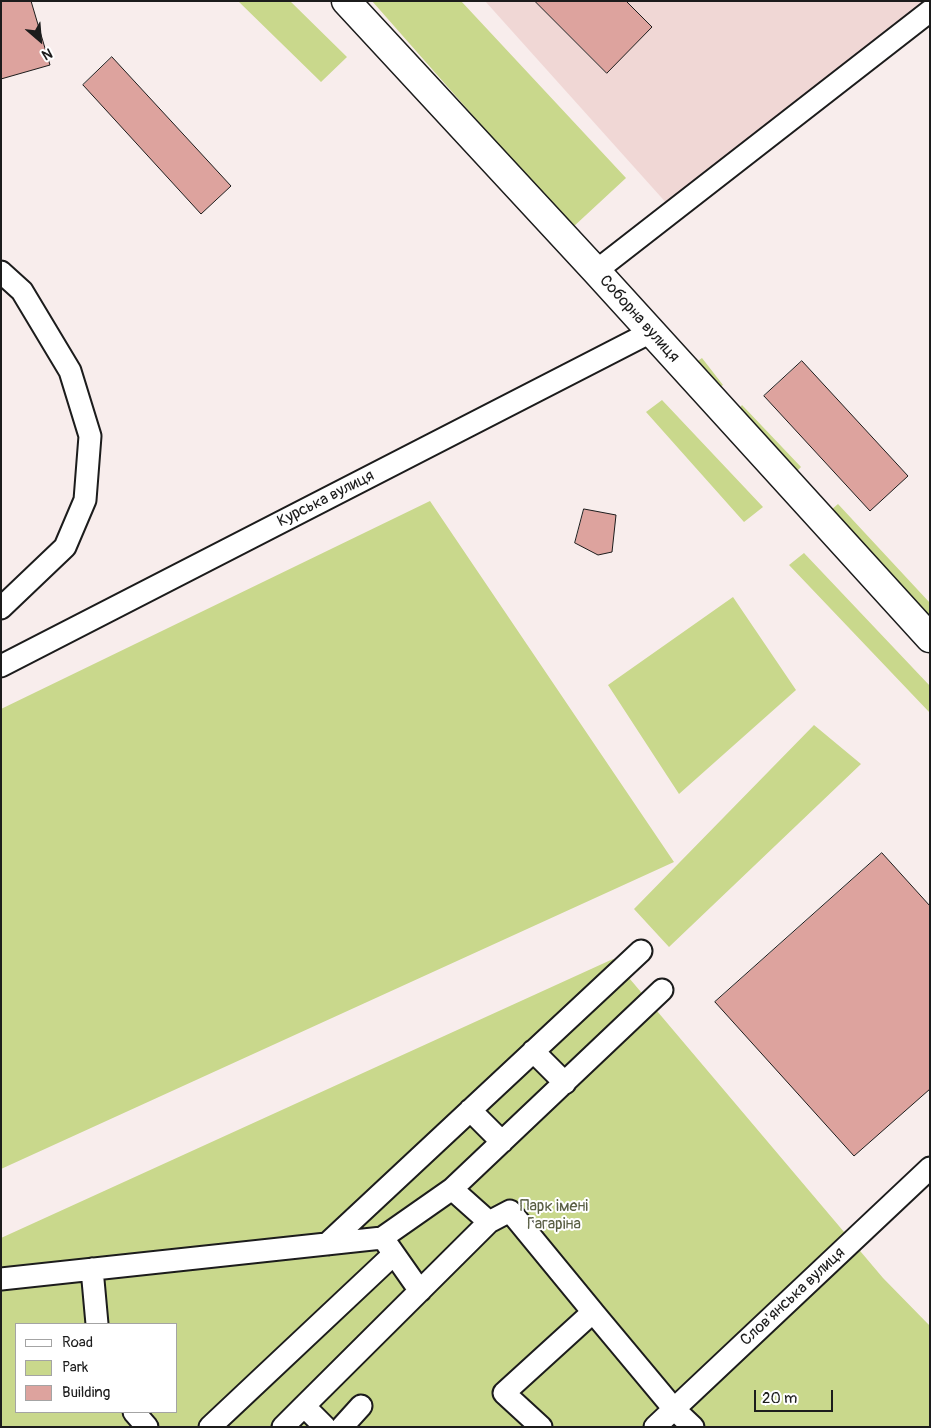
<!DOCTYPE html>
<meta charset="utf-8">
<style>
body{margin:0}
#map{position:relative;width:931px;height:1428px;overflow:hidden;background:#f8edec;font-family:Pangolin,sans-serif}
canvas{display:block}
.frame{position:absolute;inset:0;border:2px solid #1c1c1c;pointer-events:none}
.legend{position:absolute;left:15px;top:1323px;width:162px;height:90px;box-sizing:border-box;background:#fff;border:1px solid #a4a4a4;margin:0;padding:6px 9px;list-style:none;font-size:15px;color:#1c1c1c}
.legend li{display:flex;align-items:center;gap:10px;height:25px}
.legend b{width:25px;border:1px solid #a4a4a4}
.north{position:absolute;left:15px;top:15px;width:50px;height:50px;-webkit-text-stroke:4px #fff;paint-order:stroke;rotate:153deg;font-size:14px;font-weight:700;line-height:20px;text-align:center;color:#1c1c1c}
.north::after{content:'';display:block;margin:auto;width:18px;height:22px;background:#1c1c1c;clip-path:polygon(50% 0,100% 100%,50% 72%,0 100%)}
.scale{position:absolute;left:754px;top:1390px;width:79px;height:22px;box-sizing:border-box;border:2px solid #1c1c1c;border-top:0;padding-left:6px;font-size:15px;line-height:18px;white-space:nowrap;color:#1c1c1c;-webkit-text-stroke:4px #fff;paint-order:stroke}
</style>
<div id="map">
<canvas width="931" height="1428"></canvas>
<div class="frame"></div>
<ul class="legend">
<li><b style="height:6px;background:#fff"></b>Road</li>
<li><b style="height:14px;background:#c9d88c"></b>Park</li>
<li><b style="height:14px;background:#dda39e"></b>Building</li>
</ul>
<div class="north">N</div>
<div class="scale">20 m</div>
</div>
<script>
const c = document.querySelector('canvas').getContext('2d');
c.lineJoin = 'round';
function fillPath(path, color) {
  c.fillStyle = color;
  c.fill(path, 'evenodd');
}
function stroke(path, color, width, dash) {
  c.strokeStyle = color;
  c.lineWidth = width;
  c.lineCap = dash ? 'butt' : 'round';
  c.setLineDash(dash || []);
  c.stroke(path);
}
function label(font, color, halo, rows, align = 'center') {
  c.font = font + ' Pangolin,sans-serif';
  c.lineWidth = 4;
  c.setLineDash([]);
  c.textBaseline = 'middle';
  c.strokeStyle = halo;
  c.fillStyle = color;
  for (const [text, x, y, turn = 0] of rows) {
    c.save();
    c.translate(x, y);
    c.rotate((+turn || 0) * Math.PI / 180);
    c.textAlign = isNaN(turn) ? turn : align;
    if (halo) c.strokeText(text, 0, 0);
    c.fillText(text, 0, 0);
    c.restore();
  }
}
fillPath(new Path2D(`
 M 485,1 L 929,1 L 669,206 Z`), '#f0d7d5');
fillPath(new Path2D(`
 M 238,1 L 290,1 L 347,57 L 321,82 Z
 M 372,1 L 461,1 L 626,178 L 572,228 Z
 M 702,358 L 723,385 L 712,392 L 688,368 Z
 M 662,400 L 763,507 L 744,522 L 646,412 Z
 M 742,405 L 801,467 L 791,477 L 734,415 Z
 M 430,501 L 674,862 L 1,1169 L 1,709 Z
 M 838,504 L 930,603 L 930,629 L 824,516 Z
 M 804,553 L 930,686 L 930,713 L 789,565 Z
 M 733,597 L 796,690 L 679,794 L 608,685 Z
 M 814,725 L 861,764 L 669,947 L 634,909 Z
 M 613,959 L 883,1278 L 930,1326 L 930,1427 L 1,1427 L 1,1238 ZM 16,1324 L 176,1324 L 176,1412 L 16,1412 Z`), '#c9d88c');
const building = new Path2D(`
 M 1,1 L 31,1 L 50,65 L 1,79 Z
 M 535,1 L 626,1 L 652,27 L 607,73 Z
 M 112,57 L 231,186 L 201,214 L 83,85 Z
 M 802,361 L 908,476 L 870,511 L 764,396 Z
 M 584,509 L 616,515 L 612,552 L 598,555 L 575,543 Z
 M 882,853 L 930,906 L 930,1089 L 854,1156 L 715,1002 Z`);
fillPath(building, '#dda39e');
stroke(building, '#1c1c1c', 1);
const street = new Path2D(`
 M 596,271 L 930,11
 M 1,272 L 22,291 L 70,371 L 90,436 L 85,500 L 65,547 L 1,608
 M 1,666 L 651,332
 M 533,1051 L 565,1083
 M 470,1110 L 502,1142
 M 327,1244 L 641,951
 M 387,1244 L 420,1291
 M 92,1269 L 97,1324
 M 1,1279 L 382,1238 L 452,1189
 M 593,1312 L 674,1409 L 693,1427
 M 134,1412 L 147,1427
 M 210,1427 L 394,1254
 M 283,1427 L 304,1406
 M 325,1427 L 304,1406 L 489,1222
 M 342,1427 L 361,1406
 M 541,1427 L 504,1393 L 593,1312 L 510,1211 L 489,1222 L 452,1189 L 662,990
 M 655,1427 L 930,1168`);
const secondary = new Path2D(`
 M 346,1 L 596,271 L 930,638`);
stroke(street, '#1c1c1c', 25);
stroke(secondary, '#1c1c1c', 31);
stroke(street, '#fff', 21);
stroke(secondary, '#fff', 28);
label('16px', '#1c1c1c', '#fff', [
 ["Соборна вулиця",639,319,48],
 ["Курська вулиця",326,499,-27],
 ["Слов'янська вулиця",793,1297,-43]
]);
label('16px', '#595e43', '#fff', [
 ["Парк імені",554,1207],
 ["Гагаріна",554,1225]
]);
</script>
